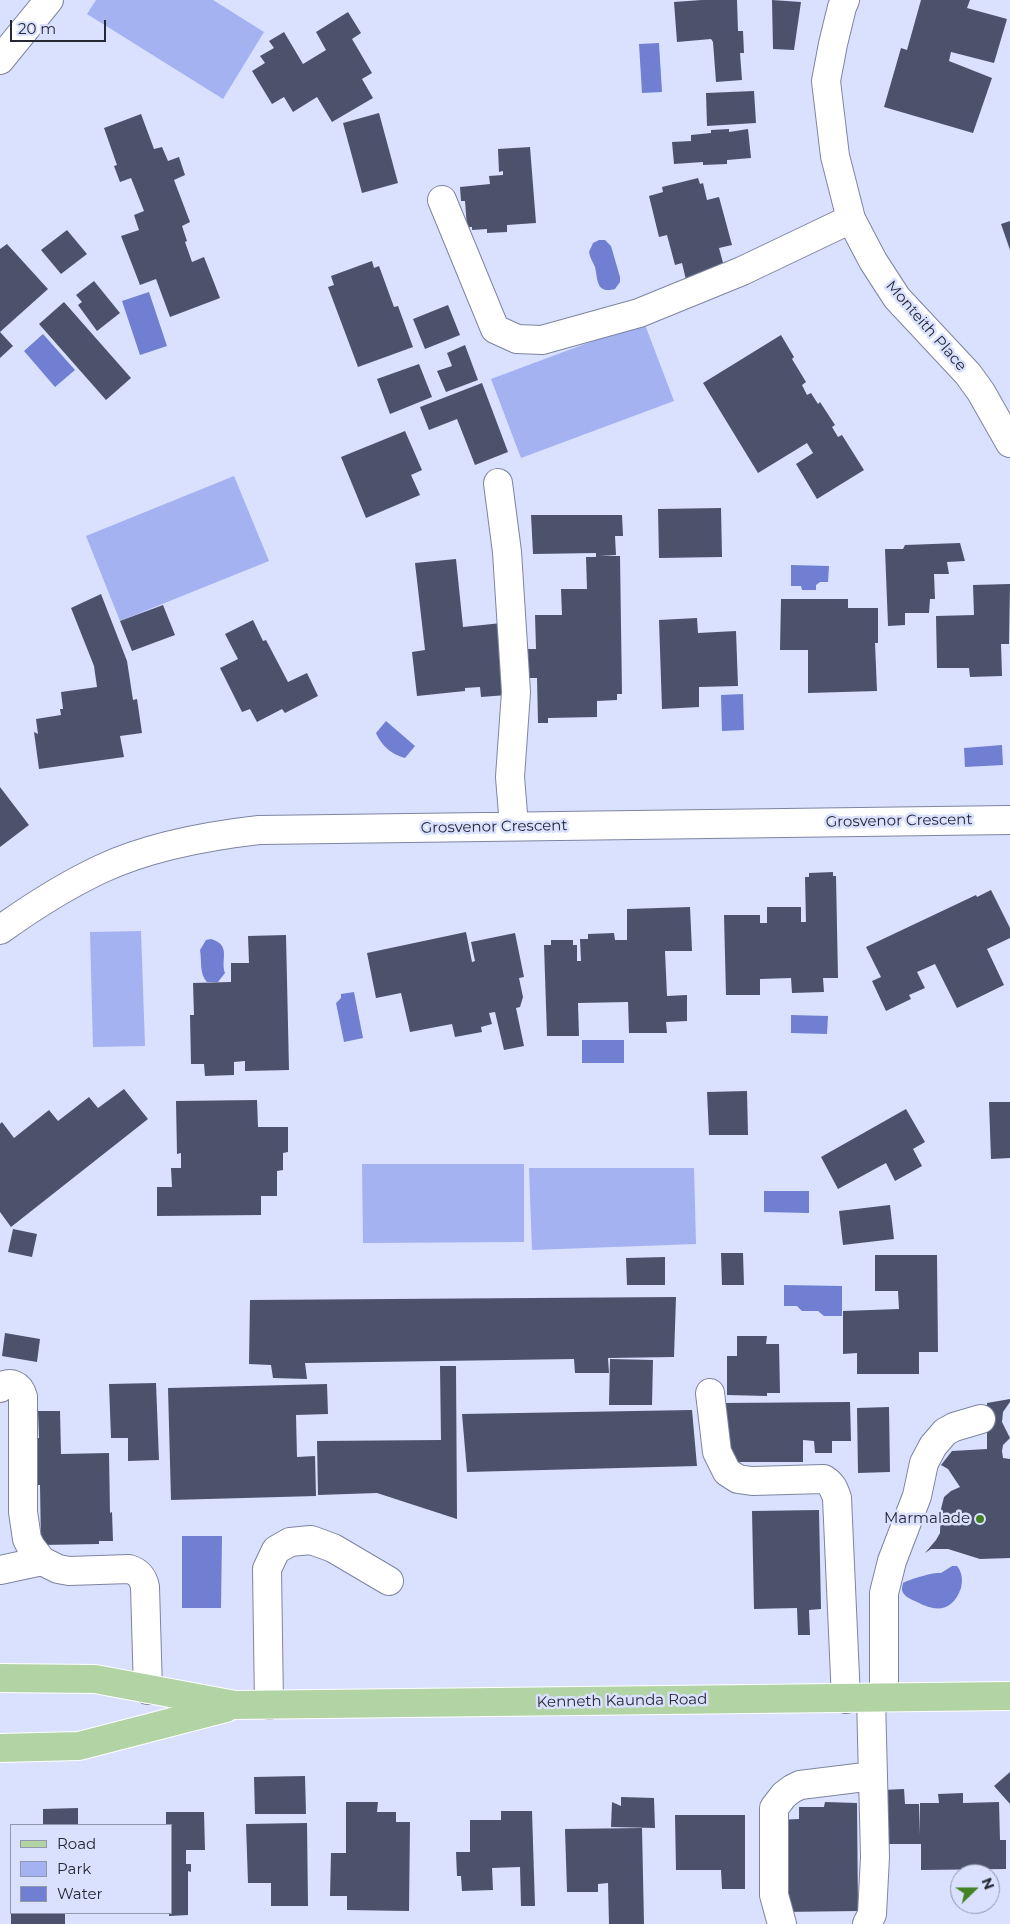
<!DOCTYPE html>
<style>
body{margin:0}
#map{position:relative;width:1010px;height:1924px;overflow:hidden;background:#d9e1ff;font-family:Montserrat,sans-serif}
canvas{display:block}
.legend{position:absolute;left:10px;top:1824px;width:162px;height:90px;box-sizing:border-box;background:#d9e1ff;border:1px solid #9197ad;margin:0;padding:6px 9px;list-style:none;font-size:15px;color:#252733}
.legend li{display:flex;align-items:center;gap:10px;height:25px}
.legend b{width:25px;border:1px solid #9197ad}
.north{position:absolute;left:950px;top:1864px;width:50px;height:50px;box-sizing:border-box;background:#d9e1ff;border:1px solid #9197ad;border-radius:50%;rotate:68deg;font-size:14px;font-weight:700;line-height:20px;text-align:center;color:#252733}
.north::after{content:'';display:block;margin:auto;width:18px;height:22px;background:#428222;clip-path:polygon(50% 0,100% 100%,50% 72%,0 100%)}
.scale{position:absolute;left:10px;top:20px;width:96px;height:22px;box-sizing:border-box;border:2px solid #252733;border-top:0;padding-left:6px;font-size:15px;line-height:18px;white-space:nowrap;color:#252733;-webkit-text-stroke:4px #d9e1ff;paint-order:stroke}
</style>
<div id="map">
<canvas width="1010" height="1924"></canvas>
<ul class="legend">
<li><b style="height:6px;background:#b2d4a4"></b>Road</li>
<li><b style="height:14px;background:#a4b2f2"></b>Park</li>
<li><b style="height:14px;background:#707fd1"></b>Water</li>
</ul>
<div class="north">N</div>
<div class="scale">20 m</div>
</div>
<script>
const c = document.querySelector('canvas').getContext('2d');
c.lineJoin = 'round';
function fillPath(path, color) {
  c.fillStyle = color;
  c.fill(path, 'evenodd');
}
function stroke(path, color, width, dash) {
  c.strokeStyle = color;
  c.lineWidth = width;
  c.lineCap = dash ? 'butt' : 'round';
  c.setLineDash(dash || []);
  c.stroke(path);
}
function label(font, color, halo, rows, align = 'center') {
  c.font = font + ' Montserrat,sans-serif';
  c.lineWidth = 5;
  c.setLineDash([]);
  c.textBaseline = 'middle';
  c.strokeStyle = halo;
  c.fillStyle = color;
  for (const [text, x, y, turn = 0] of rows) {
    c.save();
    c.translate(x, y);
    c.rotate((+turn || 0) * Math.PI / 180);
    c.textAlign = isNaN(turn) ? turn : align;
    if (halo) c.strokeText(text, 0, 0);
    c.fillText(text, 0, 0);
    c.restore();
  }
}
fillPath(new Path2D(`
 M 96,0 L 213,0 L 264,32 L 223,99 L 87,14 Z
 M 644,322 L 674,401 L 521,458 L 491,379 Z
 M 234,476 L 269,561 L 120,621 L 86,536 Z
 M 141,931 L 145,1046 L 93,1047 L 90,932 Z
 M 362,1164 L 524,1164 L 524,1242 L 363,1243 Z
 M 529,1168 L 694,1168 L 696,1244 L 532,1250 Z`), '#a4b2f2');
fillPath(new Path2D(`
 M 659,43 L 662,92 L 642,93 L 639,44 Z
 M 599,240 L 605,240 L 611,246 L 620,277 L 620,282 L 615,289 C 596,294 598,280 595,267 C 593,262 590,258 589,252 L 593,243 Z
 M 149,292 L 167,346 L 140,355 L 122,301 Z
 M 43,334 L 75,370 L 55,387 L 24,351 Z
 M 791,565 L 829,566 L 828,582 L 820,582 L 816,585 L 816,590 L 802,590 L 801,586 L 791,586 Z
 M 743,694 L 744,730 L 722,731 L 721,695 Z
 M 386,721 L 415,746 L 405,758 C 392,755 381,745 376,733 Z
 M 1002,745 L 1003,765 L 965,767 L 964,748 Z
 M 211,939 C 232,945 220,960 225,973 L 218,982 L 207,982 C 199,974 202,961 200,950 L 206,940 Z
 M 354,992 L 363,1038 L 344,1042 L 336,1003 L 341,998 L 341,994 Z
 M 791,1015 L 828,1016 L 827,1034 L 791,1033 Z
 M 582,1040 L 624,1040 L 624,1063 L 582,1063 Z
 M 764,1191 L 809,1191 L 809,1213 L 764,1212 Z
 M 784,1285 L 842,1286 L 842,1316 L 824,1316 L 818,1311 L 802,1311 L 797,1306 L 784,1306 Z
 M 182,1536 L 222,1536 L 221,1608 L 182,1608 Z
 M 952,1566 L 957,1566 C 962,1572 963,1580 961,1588 C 953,1611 937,1613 917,1602 C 913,1600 907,1598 904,1594 C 901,1591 902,1587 903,1583 C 910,1579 933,1572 941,1573 Z`), '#707fd1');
fillPath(new Path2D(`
 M 702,0 L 737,0 L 738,31 L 743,31 L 744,53 L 740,53 L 742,80 L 716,82 L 713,42 L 711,39 L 677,42 L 674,2 Z
 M 772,0 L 801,2 L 794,50 L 773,49 Z
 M 921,0 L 970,0 L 967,8 L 1007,19 L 994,63 L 951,52 L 949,61 L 992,78 L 973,133 L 884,107 L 901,48 L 907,50 Z
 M 348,12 L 361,33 L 352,39 L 372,73 L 362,79 L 373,98 L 332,122 L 317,97 L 293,112 L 284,97 L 272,104 L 252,71 L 265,63 L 260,56 L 274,48 L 269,41 L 284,32 L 303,64 L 326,50 L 316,32 Z
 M 754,91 L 756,123 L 707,126 L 706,93 Z
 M 379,113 L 398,183 L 362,193 L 343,123 Z
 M 141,114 L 154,149 L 162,147 L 168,161 L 179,157 L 185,175 L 174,180 L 190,222 L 182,226 L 187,241 L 185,242 L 192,262 L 204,257 L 220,298 L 170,317 L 156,279 L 140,285 L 121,236 L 139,230 L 134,215 L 144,211 L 131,178 L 120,182 L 114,166 L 117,165 L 104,128 Z
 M 729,129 L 729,132 L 748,129 L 751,158 L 727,160 L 727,164 L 703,165 L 703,162 L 674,164 L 672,142 L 691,141 L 691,135 L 711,133 L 711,130 Z
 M 530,147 L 536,223 L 507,225 L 507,232 L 487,233 L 487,229 L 472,230 L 472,227 L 467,227 L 465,201 L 461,201 L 460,187 L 490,184 L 489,176 L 503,175 L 503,171 L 499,172 L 498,149 Z
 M 698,178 L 700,184 L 703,183 L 707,200 L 719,197 L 732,245 L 719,248 L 726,274 L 687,284 L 682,263 L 675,265 L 667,235 L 659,237 L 649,196 L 663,192 L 662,187 Z
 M 1010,221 L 1010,250 L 1001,224 Z
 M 67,230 L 87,254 L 61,274 L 41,250 Z
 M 7,244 L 48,289 L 0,332 L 0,249 Z
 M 372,261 L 374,268 L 379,266 L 394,307 L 398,306 L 413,347 L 358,367 L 328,287 L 334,285 L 331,276 Z
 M 94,281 L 120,313 L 97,331 L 78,305 L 82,302 L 76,295 Z
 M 64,302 L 131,378 L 106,400 L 39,324 Z
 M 448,305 L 460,335 L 425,349 L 413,319 Z
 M 0,332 L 13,346 L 0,358 Z
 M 781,335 L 794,357 L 792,359 L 806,382 L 802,385 L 807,395 L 811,393 L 818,404 L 820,402 L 835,425 L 832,427 L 838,437 L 842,435 L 864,470 L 817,499 L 796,464 L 813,453 L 807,443 L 758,473 L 703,383 Z
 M 465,345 L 478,380 L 446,392 L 437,371 L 452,366 L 447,353 Z
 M 419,364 L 432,397 L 390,414 L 377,379 Z
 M 482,383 L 508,452 L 475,465 L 457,419 L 429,430 L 420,407 Z
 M 405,431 L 422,470 L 411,475 L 420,495 L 366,518 L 341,457 Z
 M 721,508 L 722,557 L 659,558 L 658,509 Z
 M 531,515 L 622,515 L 623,536 L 615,536 L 616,555 L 600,556 L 620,556 L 622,694 L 617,694 L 617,700 L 597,701 L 597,717 L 548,718 L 548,723 L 538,723 L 537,678 L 521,678 L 520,649 L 536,649 L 535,615 L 562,615 L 561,589 L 587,589 L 586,557 L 596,557 L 596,553 L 533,554 Z
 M 960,543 L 965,561 L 947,562 L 949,574 L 934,574 L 935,599 L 930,599 L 929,613 L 905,613 L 905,625 L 888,626 L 885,549 L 903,549 L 905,545 Z
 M 456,559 L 463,627 L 502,623 L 507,695 L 481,697 L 480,687 L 465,688 L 465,691 L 417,696 L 412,652 L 425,650 L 415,563 Z
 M 1010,584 L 1009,644 L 1001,644 L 1002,676 L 970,677 L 969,668 L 937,668 L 936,616 L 974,615 L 973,585 Z
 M 101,594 L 127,661 L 133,700 L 137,699 L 142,733 L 120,736 L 124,757 L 39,769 L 34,732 L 38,734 L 36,719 L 61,715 L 60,709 L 63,709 L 61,692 L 97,687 L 94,666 L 71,608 Z
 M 781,599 L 848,599 L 848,608 L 878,608 L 878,643 L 875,643 L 877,691 L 808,693 L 808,650 L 780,650 Z
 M 163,605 L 175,635 L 132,651 L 120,621 Z
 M 697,618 L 698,633 L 736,631 L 738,686 L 699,687 L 699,707 L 662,709 L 659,620 Z
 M 253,620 L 263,641 L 266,640 L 288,682 L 307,673 L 318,696 L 285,713 L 282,709 L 257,722 L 250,709 L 242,712 L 220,668 L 238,659 L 225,634 Z
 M 0,787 L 29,825 L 0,847 Z
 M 833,872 L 833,876 L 836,876 L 838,978 L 823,978 L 824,992 L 792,993 L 791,978 L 760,979 L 760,995 L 726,995 L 724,915 L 760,915 L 760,923 L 767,923 L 767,907 L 801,907 L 801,922 L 806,922 L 805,877 L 809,877 L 809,873 Z
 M 991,890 L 1010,928 L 1010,938 L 987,949 L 1004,985 L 957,1008 L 935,964 L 917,972 L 925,988 L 909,995 L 911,999 L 886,1011 L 872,981 L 881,977 L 866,947 L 976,895 L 977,897 Z
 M 690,907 L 692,951 L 665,951 L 667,996 L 687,995 L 687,1021 L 666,1022 L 667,1033 L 629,1033 L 628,1002 L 578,1003 L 579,1036 L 547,1036 L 544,945 L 551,945 L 551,940 L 573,940 L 573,945 L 577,945 L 577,961 L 581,961 L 580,939 L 588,939 L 588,934 L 614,933 L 615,940 L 627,940 L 627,909 Z
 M 466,932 L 472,962 L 475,961 L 471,942 L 515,933 L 524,977 L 519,978 L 523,997 L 520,1007 L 516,1008 L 524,1046 L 504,1050 L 495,1012 L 489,1013 L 492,1024 L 481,1027 L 482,1032 L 455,1037 L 452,1024 L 410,1032 L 401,993 L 376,998 L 367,953 Z
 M 286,935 L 289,1070 L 245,1071 L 245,1061 L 234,1062 L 234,1075 L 205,1076 L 204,1064 L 191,1064 L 190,1015 L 194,1015 L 193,983 L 231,982 L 231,963 L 249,963 L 248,936 Z
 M 124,1089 L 148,1119 L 11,1227 L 0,1212 L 0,1124 L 2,1122 L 14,1138 L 49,1110 L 58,1121 L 89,1097 L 98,1108 Z
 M 747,1091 L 748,1135 L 709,1135 L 707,1092 Z
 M 257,1100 L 258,1127 L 288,1127 L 288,1152 L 283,1153 L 283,1170 L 277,1171 L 277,1196 L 261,1196 L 261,1215 L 157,1216 L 157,1187 L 172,1187 L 171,1168 L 181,1168 L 181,1153 L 177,1154 L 176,1101 Z
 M 989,1102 L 1010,1102 L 1010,1158 L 991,1159 Z
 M 906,1109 L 925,1142 L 913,1149 L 922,1166 L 895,1181 L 886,1163 L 838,1189 L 821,1157 Z
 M 890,1205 L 894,1239 L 843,1245 L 839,1211 Z
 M 13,1229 L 37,1234 L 32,1257 L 8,1252 Z
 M 721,1253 L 743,1253 L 744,1285 L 722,1285 Z
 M 875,1255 L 937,1255 L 938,1352 L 919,1352 L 919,1374 L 857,1374 L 857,1353 L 843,1354 L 843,1311 L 899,1309 L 898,1291 L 875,1291 Z
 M 665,1257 L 665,1285 L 627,1285 L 626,1258 Z
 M 676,1297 L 674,1357 L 608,1358 L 609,1373 L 575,1373 L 574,1359 L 305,1363 L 307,1379 L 273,1378 L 271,1365 L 249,1364 L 250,1300 Z
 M 5,1333 L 40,1339 L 37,1362 L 2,1356 Z
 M 737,1336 L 767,1336 L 766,1344 L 779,1344 L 780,1393 L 767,1393 L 767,1396 L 727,1395 L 727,1356 L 737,1356 Z
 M 610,1359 L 653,1360 L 652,1405 L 609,1405 Z
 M 440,1366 L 456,1366 L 457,1519 L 377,1493 L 318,1495 L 317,1441 L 441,1440 Z
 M 156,1383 L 159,1460 L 128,1461 L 128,1438 L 111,1438 L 109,1384 Z
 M 327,1384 L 328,1414 L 296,1415 L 297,1457 L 315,1456 L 316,1496 L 171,1500 L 168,1388 Z
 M 1010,1399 L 1010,1402 L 1003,1412 L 1002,1422 L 1010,1438 L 1003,1445 L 1002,1451 L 1003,1458 L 1010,1459 L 1010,1558 L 980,1559 L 948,1549 L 931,1549 L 925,1553 L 936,1540 L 940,1533 L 941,1509 L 944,1497 L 951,1491 L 960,1487 L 948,1469 L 941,1465 L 952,1451 L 987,1449 L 987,1403 Z
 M 850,1402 L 851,1441 L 832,1441 L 832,1453 L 815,1453 L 814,1441 L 803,1440 L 803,1462 L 724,1462 L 722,1403 Z
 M 889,1407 L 890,1472 L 858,1473 L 857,1408 Z
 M 692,1410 L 697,1466 L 467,1472 L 462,1414 Z
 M 38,1411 L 60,1411 L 61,1454 L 109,1453 L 110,1513 L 112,1512 L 113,1541 L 99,1541 L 99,1544 L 41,1545 L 40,1485 L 32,1485 L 31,1438 L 39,1438 Z
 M 819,1510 L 821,1609 L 809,1610 L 810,1635 L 798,1635 L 797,1608 L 754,1609 L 752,1511 Z
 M 1010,1772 L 1010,1804 L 994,1786 Z
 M 305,1776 L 306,1814 L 255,1814 L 254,1777 Z
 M 904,1789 L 905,1804 L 919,1804 L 920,1835 L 920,1803 L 939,1803 L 938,1794 L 963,1793 L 963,1803 L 999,1802 L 1000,1840 L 1006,1840 L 1006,1869 L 921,1870 L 921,1844 L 883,1844 L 882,1790 Z
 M 621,1797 L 654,1798 L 655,1828 L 611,1827 L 612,1802 L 621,1806 Z
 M 346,1802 L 378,1802 L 377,1812 L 396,1812 L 396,1822 L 410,1822 L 409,1911 L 347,1910 L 347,1896 L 330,1896 L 331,1853 L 346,1853 Z
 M 825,1802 L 857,1803 L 858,1911 L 781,1912 L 778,1820 L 799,1819 L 799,1807 L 824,1807 Z
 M 78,1808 L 78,1825 L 43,1825 L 43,1809 Z
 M 501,1811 L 532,1811 L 535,1906 L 521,1906 L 520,1867 L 492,1868 L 493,1890 L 462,1891 L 461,1876 L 457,1876 L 456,1852 L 470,1852 L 470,1820 L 501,1820 Z
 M 166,1812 L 204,1812 L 205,1850 L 186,1850 L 186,1864 L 191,1864 L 191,1872 L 188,1871 L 188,1915 L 169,1916 L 169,1913 L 171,1913 L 171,1825 L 166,1825 Z
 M 675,1815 L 745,1815 L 745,1889 L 722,1889 L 721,1870 L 676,1870 Z
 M 307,1823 L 308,1906 L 271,1906 L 271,1883 L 248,1883 L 246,1824 Z
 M 642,1828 L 644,1924 L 609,1924 L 608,1883 L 598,1884 L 598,1892 L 567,1892 L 565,1829 Z
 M 11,1913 L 65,1913 L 65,1924 L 11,1924 Z`), '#4c526b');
const minor = new Path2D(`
 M 845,0 L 842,7 L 833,44 L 826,81 L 835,156 L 851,219 L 873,261 L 897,298 L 968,374 L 981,392 L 1010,443
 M 0,60 L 49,0
 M 442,200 L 495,329 L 517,339 L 542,340 L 639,313 L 742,271 L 851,219
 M 498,483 L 507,552 L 516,692 L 510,777 L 514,826
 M 0,930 C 32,907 65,886 101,869 C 150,846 206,836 259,830 L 1010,820
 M 0,1388 C 10,1380 20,1385 23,1397 L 23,1512 L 27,1539 L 31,1547 L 42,1561 L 58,1569 L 69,1571 L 129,1569 C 139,1572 143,1577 145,1587 L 148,1690
 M 710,1393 L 717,1452 L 727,1472 L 738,1479 L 752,1481 L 824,1479 C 832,1484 834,1489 837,1498 L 846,1699
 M 0,1570 L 42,1561
 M 884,1698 L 884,1593 L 892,1561 L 917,1496 L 924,1463 L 933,1446 L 945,1432 L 954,1427 L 981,1419
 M 269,1705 L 267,1569 L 276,1550 L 290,1542 L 311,1540 L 333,1548 L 389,1581
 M 782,1924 L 774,1895 L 774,1808 L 784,1795 L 792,1789 L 800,1785 L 873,1776
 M 867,1924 L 872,1914 L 875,1857 L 871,1698`);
const major = new Path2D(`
 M 0,1678 L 95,1679 L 235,1705 L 1010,1696
 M 0,1748 L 79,1746 L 226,1708`);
stroke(minor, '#7e84a0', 30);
stroke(major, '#fff', 30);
stroke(minor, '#fff', 28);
stroke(major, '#b2d4a4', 28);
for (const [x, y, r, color] of [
 [980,1519,5,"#428222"]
]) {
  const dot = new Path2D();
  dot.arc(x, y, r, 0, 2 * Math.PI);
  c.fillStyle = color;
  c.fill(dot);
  stroke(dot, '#d9e1ff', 2);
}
label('15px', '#252733', '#d9e1ff', [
 ["Monteith Place",926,326,49],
 ["Grosvenor Crescent",899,821,-1],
 ["Grosvenor Crescent",494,827,-1],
 ["Kenneth Kaunda Road",622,1701,-1]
]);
label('15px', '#252733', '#d9e1ff', [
 ["Marmalade",970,1519]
], 'right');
</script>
